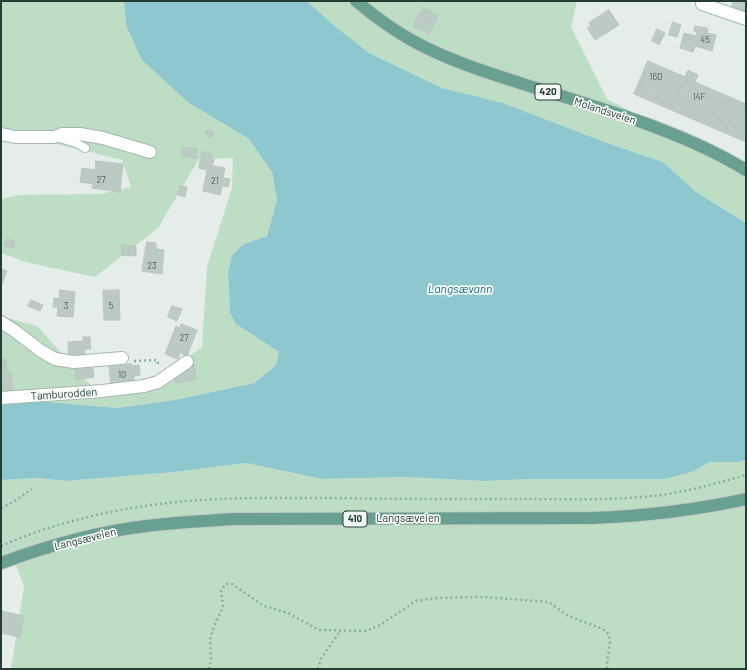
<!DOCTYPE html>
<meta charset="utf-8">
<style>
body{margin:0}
#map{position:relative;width:747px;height:670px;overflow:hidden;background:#e4ede9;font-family:Barlow,sans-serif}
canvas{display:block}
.frame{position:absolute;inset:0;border:2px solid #243e36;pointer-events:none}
</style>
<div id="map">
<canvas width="747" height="670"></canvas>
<div class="frame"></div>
</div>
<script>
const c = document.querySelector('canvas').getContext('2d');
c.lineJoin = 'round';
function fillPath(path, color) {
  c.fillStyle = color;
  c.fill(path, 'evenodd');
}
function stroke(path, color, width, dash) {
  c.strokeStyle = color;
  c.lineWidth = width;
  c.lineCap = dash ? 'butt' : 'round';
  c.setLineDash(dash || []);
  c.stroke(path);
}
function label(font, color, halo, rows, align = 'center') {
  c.font = font + ' Barlow,sans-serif';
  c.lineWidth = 3.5;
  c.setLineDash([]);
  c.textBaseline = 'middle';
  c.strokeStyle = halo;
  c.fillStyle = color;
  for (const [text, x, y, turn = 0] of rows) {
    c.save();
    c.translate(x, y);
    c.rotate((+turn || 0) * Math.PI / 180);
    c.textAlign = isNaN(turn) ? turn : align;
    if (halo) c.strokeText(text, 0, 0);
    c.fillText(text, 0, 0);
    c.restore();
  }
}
fillPath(new Path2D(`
 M 1,1 L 124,1 L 126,25 L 189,103 L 249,139 L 272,172 L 277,200 L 267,236 L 244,244 L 232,255 L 228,272 L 230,313 L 236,324 L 279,352 L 276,365 L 254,383 L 175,400 L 117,408 L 36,401 L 1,401 L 1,316 L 37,326 L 92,387 L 154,382 L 202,347 L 207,267 L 232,188 L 233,158 L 199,159 L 158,228 L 95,277 L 29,263 L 1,253 L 1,199 L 20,195 L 100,194 L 131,187 L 122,160 L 1,130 Z
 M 307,1 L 577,1 L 571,27 L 607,99 L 746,172 L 746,223 L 696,192 L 663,162 L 610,144 L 503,103 L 442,88 L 369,53 L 330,22 Z
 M 746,460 L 746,669 L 11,669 L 24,586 L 12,556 L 1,561 L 1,480 L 37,478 L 66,481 L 174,472 L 246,463 L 322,479 L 404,477 L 485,481 L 694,471 L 710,462 L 739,462 Z`), '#beddc5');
fillPath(new Path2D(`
 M 124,1 L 307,1 L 330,22 L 369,53 L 442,88 L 503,103 L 610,144 L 663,162 L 696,192 L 746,223 L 746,460 L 739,462 L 710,462 L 694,471 L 665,479 L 529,479 L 485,481 L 404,477 L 322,479 L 246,463 L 174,472 L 66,481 L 37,478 L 1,480 L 1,401 L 36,401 L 117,408 L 175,400 L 254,383 L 276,365 L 279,352 L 236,324 L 230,313 L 228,272 L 232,255 L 244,244 L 267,236 L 277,200 L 272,172 L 249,139 L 189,103 L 142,60 L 126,25 Z`), '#8fc7cf');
const building = new Path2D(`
 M 734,1 L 746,2 L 746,14 L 731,10 Z
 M 424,8 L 438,16 L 429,34 L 413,26 L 420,12 L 422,13 Z
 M 609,10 L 619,25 L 595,40 L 587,28 L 591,26 L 589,23 Z
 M 673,22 L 681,25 L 677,37 L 669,35 Z
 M 695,26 L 707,28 L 708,30 L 707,33 L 716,35 L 712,51 L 695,46 L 693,52 L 680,48 L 684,33 L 696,36 L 697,32 L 694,31 Z
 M 657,29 L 665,33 L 659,45 L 652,41 Z
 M 648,61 L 685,77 L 688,70 L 698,75 L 695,82 L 746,104 L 746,112 L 735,108 L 726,129 L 746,138 L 746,142 L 634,94 ZM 648,70 L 682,84 L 673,106 L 639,91 L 645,74 ZM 691,88 L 725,103 L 716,125 L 682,110 Z
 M 648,70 L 682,84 L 673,106 L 639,91 L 645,74 Z
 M 691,88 L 725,103 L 716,125 L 682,110 Z
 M 735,108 L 746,112 L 746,138 L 726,129 Z
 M 210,129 L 215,134 L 210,138 L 205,133 Z
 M 183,147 L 197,149 L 195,158 L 182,156 Z
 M 202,152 L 212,154 L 211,158 L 214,159 L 213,164 L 210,164 L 209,165 L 225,168 L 223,178 L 230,179 L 228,187 L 222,186 L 220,195 L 203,191 L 207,170 L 199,168 Z
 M 96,161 L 123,164 L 120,192 L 92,188 L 93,184 L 80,182 L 82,168 L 95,170 Z
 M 180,186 L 187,187 L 185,197 L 178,195 Z
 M 7,239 L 15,241 L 13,248 L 5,246 Z
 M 147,242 L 156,243 L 156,249 L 164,250 L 162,274 L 142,271 Z
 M 122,245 L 136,246 L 136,256 L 122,255 Z
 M 1,268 L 1,269 L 7,271 L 2,284 L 1,284 Z
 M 60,290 L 75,292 L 73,317 L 57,316 L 58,307 L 53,307 L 54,298 L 59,299 Z
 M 119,290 L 120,320 L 104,320 L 103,291 Z
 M 31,300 L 43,305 L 40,311 L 28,306 Z
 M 172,306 L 182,309 L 177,321 L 168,317 Z
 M 181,324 L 197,330 L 187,356 L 180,353 L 178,359 L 165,354 L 176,326 L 180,328 Z
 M 83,337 L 90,337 L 91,349 L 84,349 L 85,354 L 78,355 L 76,358 L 69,358 L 68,342 L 83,341 Z
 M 1,359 L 6,359 L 7,373 L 11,373 L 13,390 L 1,392 Z
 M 131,364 L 132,366 L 139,365 L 140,375 L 134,376 L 134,382 L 111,385 L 109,367 Z
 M 194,365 L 196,379 L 176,383 L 174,373 L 185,371 L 184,367 Z
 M 88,368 L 93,369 L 94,377 L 76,380 L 75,370 Z
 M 1,611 L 24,616 L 20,637 L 1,633 Z`);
fillPath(building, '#bccac4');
stroke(building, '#b6c6bf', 1);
const service = new Path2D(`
 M 56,137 L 76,143 L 85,148`);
const minor = new Path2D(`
 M 702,4 L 746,19
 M 1,134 L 15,137 L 54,137 L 62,134 L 80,134 L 103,138 L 150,152
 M 1,322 L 15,331 L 41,351 L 55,359 L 74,362 L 122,358
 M 1,398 L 102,391 L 144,386 L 158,382 L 187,362`);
const primary = new Path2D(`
 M 356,1 C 374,16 393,30 413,41 C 446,59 482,71 517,82 C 594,107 677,128 746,170
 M 1,563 C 47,546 96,532 146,526 C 175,522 205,521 234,519 L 592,518 C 644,516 695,510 746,499`);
stroke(service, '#a7b5b0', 10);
stroke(minor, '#a7b5b0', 14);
stroke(primary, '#c2c9c7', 14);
stroke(new Path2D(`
 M 134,361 L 157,360 L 159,366
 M 1,508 L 13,502 L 32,489
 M 1,546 C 56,522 117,508 177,502 C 227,497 278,498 328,498 C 390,499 452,499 514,499 C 562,499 613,501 661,495 C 690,491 718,483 746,475
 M 209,669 L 211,659 L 210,640 L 214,626 L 223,607 L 221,590 L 226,584 L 232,584 L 264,606 L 288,613 L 319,630 L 366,631 L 380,625 L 416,601 L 435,598 L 483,597 L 549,602 L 565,614 L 579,620 L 603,629 L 609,635 L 610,643 L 607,663 L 607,669
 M 318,669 L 321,659 L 340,631`), '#86afa1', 2.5, [2, 3]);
stroke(service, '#fff', 8);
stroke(minor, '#fff', 12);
stroke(primary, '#6aa091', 12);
label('9px', '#4a615a', null, [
 ["45",705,40],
 ["16D",656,77],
 ["14F",699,97],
 ["27",101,180],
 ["21",215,181],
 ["23",152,266],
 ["3",66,306],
 ["5",111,306],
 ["27",184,338],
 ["10",122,375]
]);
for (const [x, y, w] of [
 [548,92,26],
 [355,519,24]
]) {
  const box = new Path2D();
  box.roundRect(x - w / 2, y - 8, w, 16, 3);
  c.fillStyle = '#f4f9f7';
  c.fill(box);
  stroke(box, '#243e36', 1);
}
label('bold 10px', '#243e36', null, [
 ["420",548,92],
 ["410",355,519]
]);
label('11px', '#243e36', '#f4f9f7', [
 ["Molandsveien",605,111,18],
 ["Tamburodden",64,394,-4],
 ["Langsæveien",408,518],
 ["Langsæveien",85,539,-14]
]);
label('italic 12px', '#206c77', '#f4f9f7', [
 ["Langsævann",460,289]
]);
</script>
